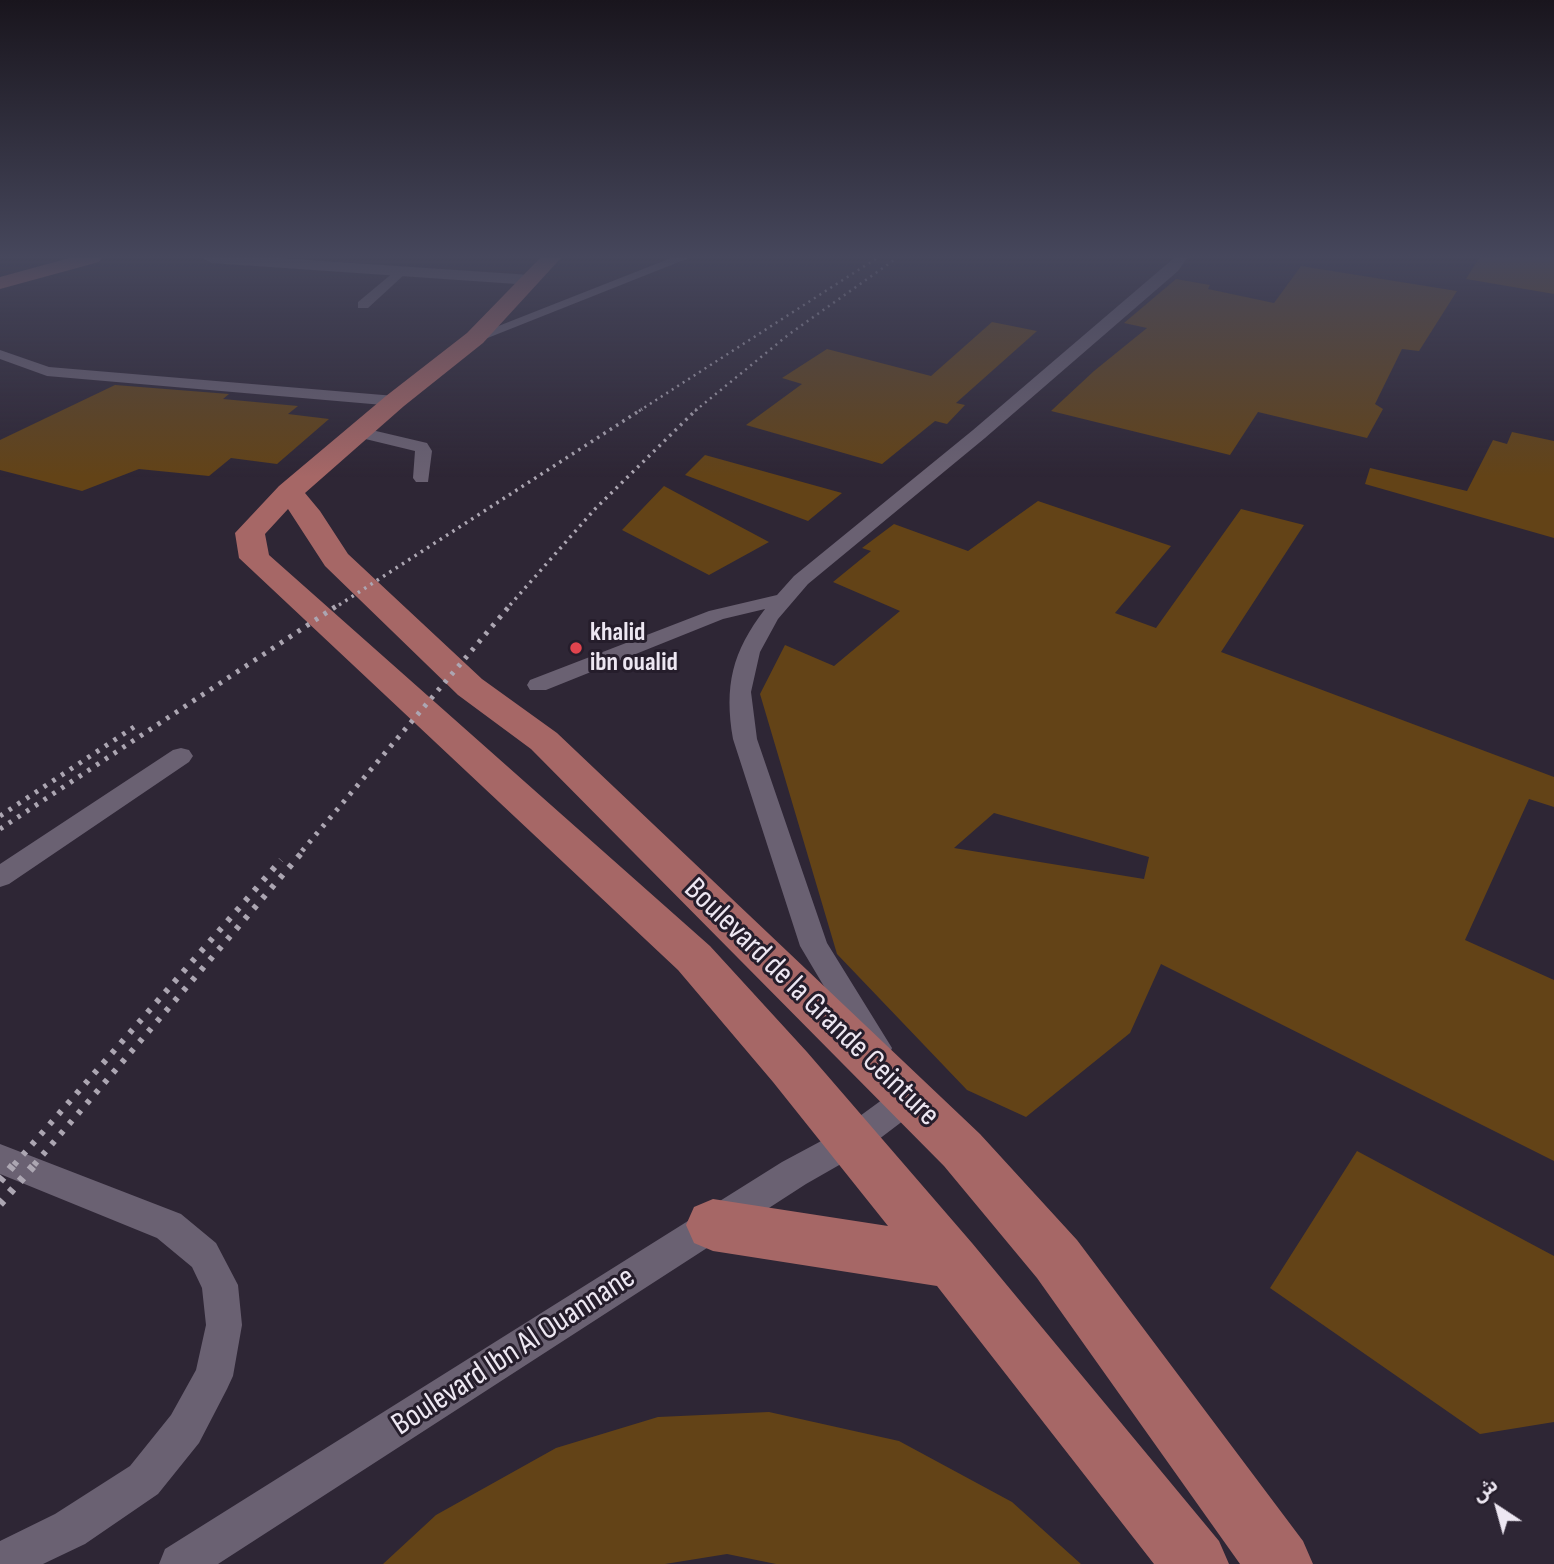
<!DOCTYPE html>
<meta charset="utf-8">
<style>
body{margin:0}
#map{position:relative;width:1554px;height:1564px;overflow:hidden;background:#2e2635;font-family:"Sofia Sans Condensed","Noto Sans Arabic",sans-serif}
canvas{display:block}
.north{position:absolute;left:1463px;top:1473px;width:70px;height:70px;-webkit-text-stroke:5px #251d2b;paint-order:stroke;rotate:324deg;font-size:19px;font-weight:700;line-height:28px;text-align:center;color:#ede7f2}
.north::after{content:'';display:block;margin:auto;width:24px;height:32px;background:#ede7f2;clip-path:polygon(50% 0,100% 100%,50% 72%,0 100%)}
</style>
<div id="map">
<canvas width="1554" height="1564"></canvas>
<div class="north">ش</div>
</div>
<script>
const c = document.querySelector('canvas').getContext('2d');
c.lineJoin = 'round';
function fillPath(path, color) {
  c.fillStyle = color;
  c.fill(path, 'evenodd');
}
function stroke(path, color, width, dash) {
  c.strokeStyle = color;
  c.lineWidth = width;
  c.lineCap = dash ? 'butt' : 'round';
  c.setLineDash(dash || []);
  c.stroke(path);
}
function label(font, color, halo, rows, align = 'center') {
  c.font = font + ' "Sofia Sans Condensed",sans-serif';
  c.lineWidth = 6;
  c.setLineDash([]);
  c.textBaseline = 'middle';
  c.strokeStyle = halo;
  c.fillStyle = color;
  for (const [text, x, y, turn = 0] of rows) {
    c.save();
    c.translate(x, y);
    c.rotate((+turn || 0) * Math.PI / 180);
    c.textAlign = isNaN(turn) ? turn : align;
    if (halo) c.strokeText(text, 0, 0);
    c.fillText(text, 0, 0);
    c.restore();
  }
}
fillPath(new Path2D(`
 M 1479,258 L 1554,258 L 1554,294 L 1466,279 Z
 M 1301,266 L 1457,291 L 1419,351 L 1402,349 L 1375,404 L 1383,409 L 1367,438 L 1258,412 L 1230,455 L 1051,411 L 1094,371 L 1147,328 L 1124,323 L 1176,279 L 1210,285 L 1208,289 L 1274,303 Z
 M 992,322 L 1037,331 L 956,403 L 965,405 L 947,424 L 935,421 L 882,464 L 746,425 L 802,384 L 782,378 L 827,349 L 931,376 Z
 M 115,385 L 229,394 L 223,399 L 298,406 L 288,414 L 329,419 L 277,464 L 231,458 L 209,476 L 139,469 L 82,491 L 0,470 L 0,440 Z
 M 1512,432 L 1554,441 L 1554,538 L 1365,484 L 1370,468 L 1467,491 L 1493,440 L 1507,444 Z
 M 705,455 L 842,493 L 808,521 L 685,475 Z
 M 664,486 L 677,493 L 769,542 L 709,575 L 622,530 Z
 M 1038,501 L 1171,546 L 1115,613 L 1156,628 L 1241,509 L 1304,525 L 1221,652 L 1554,777 L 1554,807 L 1529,799 L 1465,940 L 1554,980 L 1554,1161 L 1161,964 L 1130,1033 L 1026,1117 L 967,1090 L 837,954 L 760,694 L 785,645 L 834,666 L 900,611 L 833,582 L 871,551 L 862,548 L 894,524 L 968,551 ZM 994,813 L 1149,857 L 1144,879 L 954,848 Z
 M 1357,1151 L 1554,1256 L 1554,1422 L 1480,1434 L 1270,1288 Z
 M 769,1412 L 899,1441 L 1012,1502 L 1081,1564 L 776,1564 L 727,1554 L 665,1564 L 383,1564 L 436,1515 L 556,1448 L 658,1417 Z`), '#634317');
fillPath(new Path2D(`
 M 671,258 L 689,258 L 480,341 L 475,342 L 468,338 Z
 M 1174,258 L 1187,258 L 1178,271 L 985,438 L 808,584 L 778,619 L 760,652 L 751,692 L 757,739 L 827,943 L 892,1048 L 888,1057 L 877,1061 L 866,1057 L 800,946 L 733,739 C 724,686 732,652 765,609 L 723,619 L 546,690 L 530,690 L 527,685 L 530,680 L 709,611 L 777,595 L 794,576 L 973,430 Z
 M 400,267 L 405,268 L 405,274 L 368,308 L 358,308 L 358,302 Z
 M 0,350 L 49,367 L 395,396 L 403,401 L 395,406 L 47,376 L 0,359 Z
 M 359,427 L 427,443 L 432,451 L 428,482 L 416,482 L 413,478 L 415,451 L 353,436 L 351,432 L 353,428 Z
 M 181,748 L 189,750 L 193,756 L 189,762 L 9,884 L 0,887 L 0,864 L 173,750 Z
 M 904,1077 C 916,1082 919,1087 925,1098 L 920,1108 L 862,1152 L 806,1184 L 218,1564 L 159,1564 L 165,1549 L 782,1162 L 838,1132 L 890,1094 L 888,1091 L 893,1081 Z
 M 0,1144 L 181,1214 L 216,1243 L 238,1285 L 242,1325 L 233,1376 L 227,1389 L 199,1443 L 158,1494 L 85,1544 L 43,1564 L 0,1564 L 0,1541 L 55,1514 L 130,1466 L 171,1415 L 196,1370 L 206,1325 L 202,1288 L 192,1267 L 157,1238 L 0,1174 Z`), '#6a6172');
fillPath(new Path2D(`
 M 203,258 L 279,258 L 531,275 L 539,280 L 531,285 L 211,263 Z`), '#6a6172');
fillPath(new Path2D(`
 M 69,258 L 102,258 L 99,262 L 0,289 L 0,277 Z
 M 540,258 L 561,258 L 483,343 L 404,406 L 305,493 L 320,511 L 348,554 L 482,679 L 557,733 L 980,1134 L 1077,1240 L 1303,1541 L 1313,1564 L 1240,1564 L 1037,1278 L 944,1166 L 531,749 L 458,695 L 325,566 L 288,509 L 265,534 L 269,555 L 710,946 L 807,1052 L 972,1243 L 1219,1541 L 1229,1564 L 1154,1564 L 937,1286 L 713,1251 L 694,1243 L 686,1225 L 694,1207 L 713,1199 L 888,1226 L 773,1082 L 678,970 L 239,558 L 235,533 L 279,486 L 386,396 L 467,333 Z`), '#a66766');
stroke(new Path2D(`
 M 639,411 L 877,258
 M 695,411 L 788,335 L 897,258`), '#aca6b2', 2.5, [2, 4.5]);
stroke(new Path2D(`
 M 339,605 L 642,409
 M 510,605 L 595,509 L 697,409`), '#aca6b2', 3.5, [2.5, 5]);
stroke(new Path2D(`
 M 0,816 L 134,727
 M 0,829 L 341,603
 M 302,851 L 512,603`), '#aca6b2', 5, [3.5, 7]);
stroke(new Path2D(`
 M 14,1165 L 281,860
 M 34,1165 L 304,850`), '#aca6b2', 6, [4.5, 9]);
stroke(new Path2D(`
 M 0,1181 L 15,1163
 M 0,1204 L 36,1163`), '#aca6b2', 8, [5, 10]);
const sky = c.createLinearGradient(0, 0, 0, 477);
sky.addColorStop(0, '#19151d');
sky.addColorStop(0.54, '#46475c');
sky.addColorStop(1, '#46475c00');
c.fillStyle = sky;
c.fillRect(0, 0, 1554, 477);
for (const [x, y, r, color] of [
 [576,648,7,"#e0444e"]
]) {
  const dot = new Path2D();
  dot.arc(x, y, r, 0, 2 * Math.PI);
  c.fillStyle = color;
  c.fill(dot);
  stroke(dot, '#251d2b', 2.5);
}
label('bold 26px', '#ede7f2', '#251d2b', [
 ["khalid",590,633],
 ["ibn oualid",590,663]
], 'left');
label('32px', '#ede7f2', '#251d2b', [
 ["Boulevard de la Grande Ceinture",811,1003,44],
 ["Boulevard Ibn Al Ouannane",514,1352,-33]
]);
</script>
